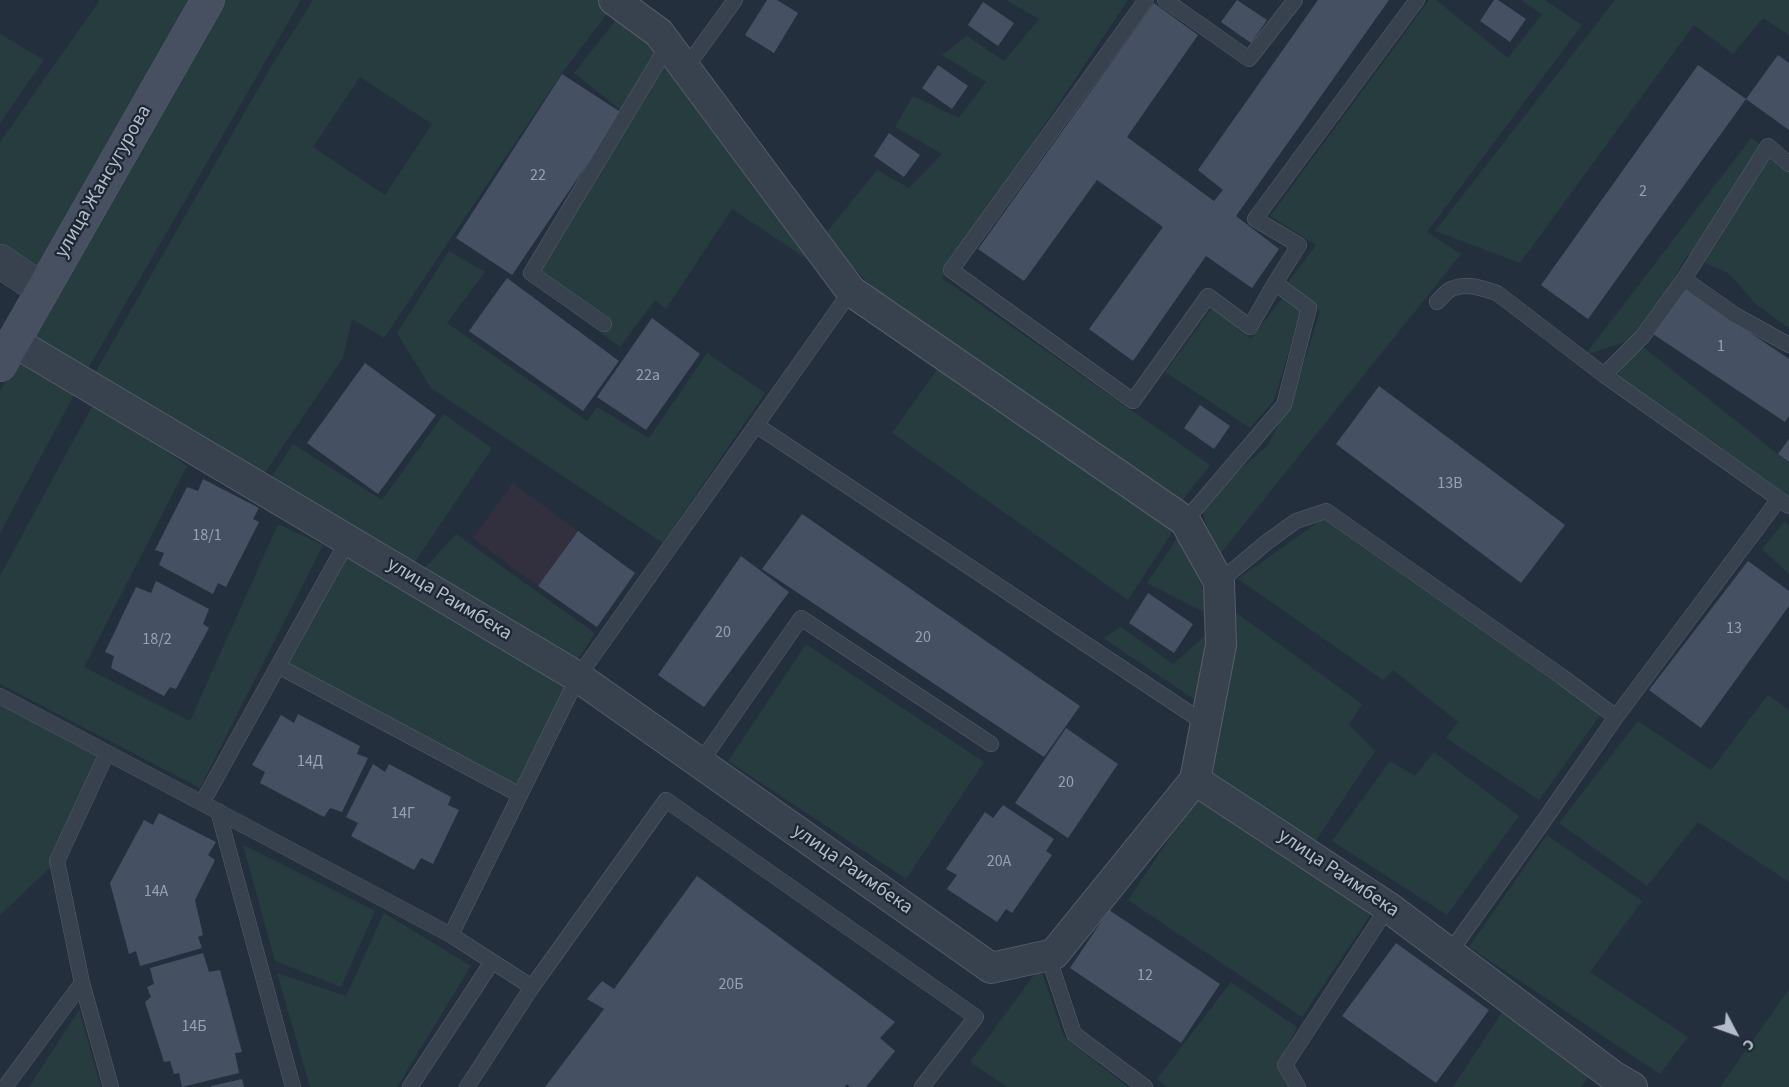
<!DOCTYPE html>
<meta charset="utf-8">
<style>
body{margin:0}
#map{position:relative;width:1789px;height:1087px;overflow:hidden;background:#242f3e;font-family:"Source Sans 3",sans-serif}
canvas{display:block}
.north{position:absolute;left:1705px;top:1003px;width:60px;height:60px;-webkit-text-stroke:4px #1d2633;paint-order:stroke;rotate:131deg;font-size:16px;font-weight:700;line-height:24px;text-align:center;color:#b4bcc9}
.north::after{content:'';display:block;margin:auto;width:21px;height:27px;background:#b4bcc9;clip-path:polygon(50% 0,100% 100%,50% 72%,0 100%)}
</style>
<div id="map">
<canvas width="1789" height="1087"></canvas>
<div class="north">С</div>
</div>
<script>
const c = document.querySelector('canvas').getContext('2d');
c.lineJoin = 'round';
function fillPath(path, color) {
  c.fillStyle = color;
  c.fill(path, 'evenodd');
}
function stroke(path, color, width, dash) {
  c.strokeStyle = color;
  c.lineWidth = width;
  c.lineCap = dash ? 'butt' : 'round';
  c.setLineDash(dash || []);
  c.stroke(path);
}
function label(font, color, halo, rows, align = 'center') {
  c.font = font + ' "Source Sans 3",sans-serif';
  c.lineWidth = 4.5;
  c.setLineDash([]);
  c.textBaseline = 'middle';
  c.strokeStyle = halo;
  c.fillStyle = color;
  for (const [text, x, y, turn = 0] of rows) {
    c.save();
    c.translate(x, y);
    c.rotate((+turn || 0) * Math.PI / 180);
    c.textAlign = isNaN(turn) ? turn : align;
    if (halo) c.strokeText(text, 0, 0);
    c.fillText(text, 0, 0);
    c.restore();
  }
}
fillPath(new Path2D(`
 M 513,483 L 578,531 L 538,586 L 473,538 Z`), '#32303f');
fillPath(new Path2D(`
 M 100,0 L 197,0 L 43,290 L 0,261 L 0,142 Z
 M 220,0 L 301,0 L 90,365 L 0,533 L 0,391 L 92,224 Z
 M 313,0 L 614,0 L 616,2 L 562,73 L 384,338 L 352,319 L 343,358 L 256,486 L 88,385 L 269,70 ZM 360,77 L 432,124 L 385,195 L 313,147 Z
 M 1006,0 L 1128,0 L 942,278 L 1210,465 L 1181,502 L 897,310 L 822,238 L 877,170 L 909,188 L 942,154 L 895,127 L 913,96 L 959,118 L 986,82 L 942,55 L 967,36 L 1004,61 L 1039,19 Z
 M 1429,0 L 1436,0 L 1508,58 L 1542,14 L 1521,0 L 1545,0 L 1582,25 L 1427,232 L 1461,254 L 1217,558 L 1200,504 L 1268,445 L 1293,397 L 1320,311 L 1287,284 L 1316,245 L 1270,216 Z
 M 1615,0 L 1789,0 L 1789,35 L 1763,18 L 1733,54 L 1694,25 L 1520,263 L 1435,231 Z
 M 619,16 L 670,64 L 826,272 L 732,209 L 666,309 L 655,300 L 620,347 L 522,275 L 631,118 L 574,73 Z
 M 0,34 L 44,60 L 0,123 Z
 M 1751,138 L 1789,163 L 1789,328 L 1757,305 L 1728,273 L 1687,255 L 1643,336 L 1585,355 Z
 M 449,251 L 485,272 L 447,323 L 587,421 L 597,407 L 649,438 L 707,353 L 765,393 L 663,543 L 431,388 L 397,333 Z
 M 1283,297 L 1301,311 L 1274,400 L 1250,428 L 1165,372 L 1212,308 L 1251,339 Z
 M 1637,342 L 1789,463 L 1789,496 L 1616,378 Z
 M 939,367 L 1173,531 L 1128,600 L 892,433 Z
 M 95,401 L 187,466 L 84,667 L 190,721 L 278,524 L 323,545 L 200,788 L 0,684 L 0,576 Z
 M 444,414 L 492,448 L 412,566 L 267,484 L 293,444 L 382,500 Z
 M 1328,515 L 1601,714 L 1539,800 L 1446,738 L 1458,722 L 1393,670 L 1383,680 L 1238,579 Z
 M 1784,522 L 1789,525 L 1789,574 L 1762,549 Z
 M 456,534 L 595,633 L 576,662 L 425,568 Z
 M 1180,534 L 1214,617 L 1147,583 Z
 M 348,540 L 578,677 L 520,795 L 278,666 Z
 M 1234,611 L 1362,704 L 1349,725 L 1375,751 L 1313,845 L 1209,776 Z
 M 1121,627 L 1173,664 L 1209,632 L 1200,703 L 1103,638 Z
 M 806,644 L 984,762 L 906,879 L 728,761 Z
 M 1768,695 L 1789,710 L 1789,882 L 1698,822 L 1647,886 L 1559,823 L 1638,721 L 1711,770 Z
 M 0,696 L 107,753 L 57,861 L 0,915 Z
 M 1434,752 L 1519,816 L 1447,915 L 1332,841 L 1390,761 L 1415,776 Z
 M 1199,794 L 1373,911 L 1302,1017 L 1128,900 Z
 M 1547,835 L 1642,901 L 1590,972 L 1688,1037 L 1660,1074 L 1469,947 Z
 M 243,845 L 375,911 L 341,987 L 275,961 Z
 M 384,913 L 471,966 L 397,1087 L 310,1087 L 277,973 L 346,996 Z
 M 1040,967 L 1064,1037 L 1128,1087 L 1007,1087 L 970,1062 Z
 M 1231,982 L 1297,1027 L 1279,1063 L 1289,1087 L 1167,1087 L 1157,1079 Z
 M 1789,989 L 1789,1087 L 1720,1087 Z
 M 1510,1000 L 1602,1059 L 1581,1087 L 1453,1087 Z
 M 79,1010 L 101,1087 L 29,1087 Z`), '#263c3f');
fillPath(new Path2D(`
 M 767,0 L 777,0 L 798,13 L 774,53 L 745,35 Z
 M 1237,0 L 1267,20 L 1251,43 L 1221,22 Z
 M 1318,0 L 1389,0 L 1236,216 L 1279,249 L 1252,288 L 1206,256 L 1133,361 L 1089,329 L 1163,227 L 1097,180 L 1024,281 L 978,249 L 1154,3 L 1198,35 L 1127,137 L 1214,201 L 1223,190 L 1198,170 Z
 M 1494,0 L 1498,0 L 1526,19 L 1510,42 L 1480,21 Z
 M 983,2 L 1014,23 L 998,46 L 968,25 Z
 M 1778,55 L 1789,63 L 1789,130 L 1746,99 Z
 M 938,65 L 968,86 L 952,109 L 922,88 Z
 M 1698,65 L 1746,99 L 1588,319 L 1541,285 Z
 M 562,74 L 622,113 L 512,275 L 456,238 Z
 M 889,133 L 920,155 L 904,177 L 874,156 Z
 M 507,278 L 619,361 L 583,411 L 469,331 Z
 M 1684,288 L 1789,359 L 1789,416 L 1785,422 L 1653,334 Z
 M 652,318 L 700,354 L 646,430 L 597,397 Z
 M 365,363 L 436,415 L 378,494 L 307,443 Z
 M 1379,386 L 1565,525 L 1521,583 L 1336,444 Z
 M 1200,405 L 1230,426 L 1214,449 L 1184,428 Z
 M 1789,439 L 1789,462 L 1778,454 Z
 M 203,479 L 259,508 L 253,519 L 259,522 L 226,587 L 218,583 L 213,594 L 159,565 L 164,553 L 155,550 L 187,487 L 198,491 Z
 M 802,514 L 1080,706 L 1044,757 L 762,569 Z
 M 578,531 L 635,573 L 597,627 L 538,586 Z
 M 741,556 L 789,592 L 704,707 L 658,675 Z
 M 1748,561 L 1789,591 L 1789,606 L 1701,728 L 1649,690 Z
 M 156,581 L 209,609 L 203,624 L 209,628 L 176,689 L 170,687 L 164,696 L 111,668 L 114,656 L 105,652 L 136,587 L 151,593 Z
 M 1148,593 L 1193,624 L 1174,653 L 1129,623 Z
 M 298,714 L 360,746 L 357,754 L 368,758 L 342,812 L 330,808 L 324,817 L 260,783 L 265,772 L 252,765 L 281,715 L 294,723 Z
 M 1066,728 L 1118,764 L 1068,838 L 1015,803 Z
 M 373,764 L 385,772 L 389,764 L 451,797 L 448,805 L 459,810 L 433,864 L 421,858 L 414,870 L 351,836 L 358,823 L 346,817 Z
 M 1003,805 L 1054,839 L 1046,851 L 1052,855 L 1012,913 L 1006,909 L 997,922 L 947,889 L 957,875 L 946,869 L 985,812 L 993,818 Z
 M 159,813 L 216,842 L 208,855 L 215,860 L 195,900 L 203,935 L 198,937 L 202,948 L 140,966 L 136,951 L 129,954 L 110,883 L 144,820 L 153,825 Z
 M 697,876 L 895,1022 L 880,1038 L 895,1051 L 866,1087 L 850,1087 L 847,1084 L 845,1087 L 545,1087 L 604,1009 L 587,999 L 602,981 L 614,989 Z
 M 1109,910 L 1220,984 L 1181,1043 L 1070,968 Z
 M 1396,943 L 1489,1010 L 1436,1083 L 1342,1016 Z
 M 203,953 L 209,972 L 220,970 L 242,1052 L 235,1053 L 239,1073 L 182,1087 L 179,1073 L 174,1074 L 170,1061 L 164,1062 L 145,1002 L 151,997 L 147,987 L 154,984 L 150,968 Z
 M 242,1079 L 244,1087 L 211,1087 L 211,1086 Z`), '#455162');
const service = new Path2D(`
 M 1146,0 L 951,270 L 1133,401 L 1208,296 L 1250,327 L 1275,283 L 1299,245 L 1255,219 L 1417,0
 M 1165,0 L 1249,59 L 1295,0
 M 685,69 L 735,0
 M 1684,279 L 1768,146 L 1789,164
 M 1437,302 C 1440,299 1444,294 1448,291 C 1462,281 1482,288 1497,293 L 1604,375 L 1789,506
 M 604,324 L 531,273 L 668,45
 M 1604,375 L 1643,336 L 1684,279 L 1735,315 L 1789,345
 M 756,425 L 1206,724
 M 1185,521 L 1284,405 L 1309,308 L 1275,283
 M 1219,582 L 1267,542 L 1296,521 L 1326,511 L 1561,676 L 1616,717
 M 278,666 L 520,795
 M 0,696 L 451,935 L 578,677 L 851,291
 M 107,753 L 57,861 L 82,983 L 111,1087
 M 700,763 L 801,618 L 991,744
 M 202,803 L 348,540
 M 218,811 L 293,1087
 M 451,935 L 532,987
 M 1450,952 L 1543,822 L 1616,717 L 1779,499
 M 1048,956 L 1074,1034 L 1145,1087
 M 5,1087 L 82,983
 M 410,1087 L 492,962
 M 467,1087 L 532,987 L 666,800 L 976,1017 L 922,1087
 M 1298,1087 L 1285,1065 L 1388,907`);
const minor = new Path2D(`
 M 614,0 L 659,33 L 851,291 L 1185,521 L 1219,582 L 1221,645 L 1195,780
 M 13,341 L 578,677 L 991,968 L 1054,954 L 1195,780 L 1388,907 L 1613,1076 L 1632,1087`);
const tertiary = new Path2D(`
 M 0,261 L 43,290`);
const secondary = new Path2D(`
 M 0,365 L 208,0`);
stroke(service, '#565f6c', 16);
stroke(minor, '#565f6c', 32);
stroke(tertiary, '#565f6c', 34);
stroke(secondary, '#565f6c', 34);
stroke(service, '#38414e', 15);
stroke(minor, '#38414e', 30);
stroke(tertiary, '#38414e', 33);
stroke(secondary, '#465061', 33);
label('16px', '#98a1af', null, [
 ["22",538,176],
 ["2",1643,192],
 ["1",1721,347],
 ["22а",648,376],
 ["13В",1450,484],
 ["18/1",207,536],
 ["13",1734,629],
 ["20",723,633],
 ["20",923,638],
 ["18/2",157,640],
 ["14Д",310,762],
 ["20",1066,783],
 ["14Г",403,814],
 ["20А",999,862],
 ["14А",156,892],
 ["12",1145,976],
 ["20Б",731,985],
 ["14Б",194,1027]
]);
label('20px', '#b4bcc9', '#1d2633', [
 ["улица Жансугурова",104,182,-60],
 ["улица Раимбека",449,600,31],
 ["улица Раимбека",852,870,35],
 ["улица Раимбека",1338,874,34]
]);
</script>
